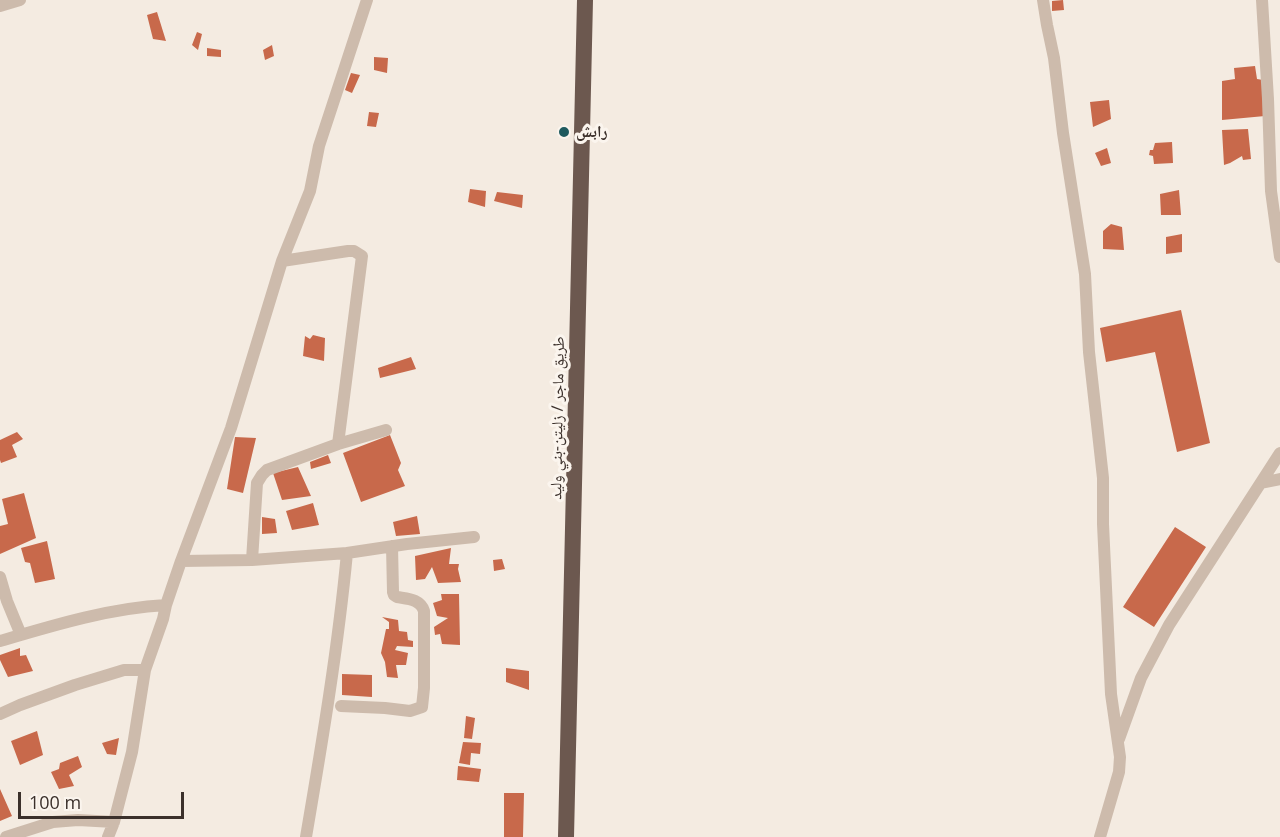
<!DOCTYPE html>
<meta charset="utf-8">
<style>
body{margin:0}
#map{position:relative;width:1280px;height:837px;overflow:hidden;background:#f4ebe1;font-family:"Open Sans",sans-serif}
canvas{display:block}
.scale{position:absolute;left:18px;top:792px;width:166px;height:27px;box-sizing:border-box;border:3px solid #3b302b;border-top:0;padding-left:8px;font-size:18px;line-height:21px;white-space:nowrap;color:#3b302b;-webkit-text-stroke:4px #fbf5ee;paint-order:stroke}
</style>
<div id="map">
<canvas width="1280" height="837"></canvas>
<div class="scale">100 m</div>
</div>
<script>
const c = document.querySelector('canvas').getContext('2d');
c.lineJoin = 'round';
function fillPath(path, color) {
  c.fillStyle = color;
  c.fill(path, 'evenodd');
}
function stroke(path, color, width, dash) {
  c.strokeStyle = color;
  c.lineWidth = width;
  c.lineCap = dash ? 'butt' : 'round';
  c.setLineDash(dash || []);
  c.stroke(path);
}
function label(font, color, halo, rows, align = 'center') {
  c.font = font + ' "Open Sans","Noto Naskh Arabic",sans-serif';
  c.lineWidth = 6;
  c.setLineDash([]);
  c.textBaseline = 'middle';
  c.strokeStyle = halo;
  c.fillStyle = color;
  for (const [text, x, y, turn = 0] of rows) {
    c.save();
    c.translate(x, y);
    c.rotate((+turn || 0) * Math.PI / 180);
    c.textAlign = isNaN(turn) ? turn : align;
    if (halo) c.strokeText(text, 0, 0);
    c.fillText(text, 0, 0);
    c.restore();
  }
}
fillPath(new Path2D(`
 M 1063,0 L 1064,10 L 1052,11 L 1052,1 Z
 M 157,12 L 166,41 L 153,39 L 147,15 Z
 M 197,32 L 202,34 L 198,50 L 192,45 Z
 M 272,45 L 274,56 L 265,60 L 263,50 Z
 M 207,48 L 221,50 L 221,57 L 207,56 Z
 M 374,57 L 388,58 L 387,73 L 374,70 Z
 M 1255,66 L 1257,79 L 1263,80 L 1265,116 L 1222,120 L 1222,81 L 1235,79 L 1234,68 Z
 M 351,73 L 360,75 L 352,93 L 345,90 Z
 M 1109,100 L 1111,119 L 1093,127 L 1090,102 Z
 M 369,112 L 379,113 L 376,127 L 367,126 Z
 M 1248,129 L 1251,159 L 1243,160 L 1242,156 L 1230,163 L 1224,165 L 1222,130 Z
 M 1172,142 L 1173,163 L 1154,164 L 1153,156 L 1149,155 L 1150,150 L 1153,150 L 1155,143 Z
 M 1107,148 L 1111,163 L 1101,166 L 1095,153 Z
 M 470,189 L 486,191 L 485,207 L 468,202 Z
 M 1179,190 L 1181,215 L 1161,215 L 1160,194 Z
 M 497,192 L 523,195 L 522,208 L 494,201 Z
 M 1111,224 L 1122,227 L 1124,250 L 1103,249 L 1103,231 Z
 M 1182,234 L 1182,252 L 1166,254 L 1166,237 Z
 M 1181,310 L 1210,443 L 1177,452 L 1155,352 L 1106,362 L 1100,328 Z
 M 313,335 L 325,338 L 324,361 L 303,356 L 305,336 L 310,339 Z
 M 411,357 L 416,369 L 380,378 L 378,368 Z
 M 17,432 L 23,439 L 12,445 L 17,457 L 1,463 L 0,460 L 0,440 Z
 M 390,435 L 401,463 L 398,470 L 405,486 L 361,502 L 343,453 Z
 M 235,437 L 256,438 L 243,493 L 227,489 Z
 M 328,455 L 331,463 L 311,469 L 310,462 Z
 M 298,467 L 311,496 L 282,500 L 273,473 Z
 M 24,493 L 36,538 L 0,554 L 0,526 L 8,524 L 2,499 Z
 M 313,503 L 319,525 L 292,530 L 286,511 Z
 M 417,516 L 420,534 L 396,536 L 393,522 Z
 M 262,517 L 275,519 L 277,533 L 262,534 Z
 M 1175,527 L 1206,547 L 1154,627 L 1123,607 Z
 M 47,541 L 55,579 L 35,583 L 30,563 L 25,562 L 21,548 Z
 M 451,548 L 449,564 L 459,564 L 458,569 L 461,582 L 438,583 L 432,567 L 425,579 L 416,580 L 415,556 Z
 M 502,559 L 505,569 L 494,571 L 493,560 Z
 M 441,594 L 459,594 L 460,645 L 442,644 L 440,634 L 435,635 L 434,627 L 448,618 L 437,616 L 433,603 L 442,600 Z
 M 382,617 L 398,620 L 399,631 L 407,632 L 408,640 L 413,641 L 413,647 L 397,646 L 395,650 L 408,653 L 406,665 L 396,665 L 398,678 L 387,677 L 385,662 L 381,653 L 386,629 L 389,629 L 389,622 Z
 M 20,648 L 20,656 L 26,655 L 33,671 L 8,677 L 0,660 L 0,655 Z
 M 506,668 L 529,671 L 529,690 L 506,682 Z
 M 342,674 L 372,675 L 372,697 L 342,695 Z
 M 466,716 L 475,718 L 472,739 L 464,738 Z
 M 37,731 L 43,755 L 20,765 L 11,741 Z
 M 119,738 L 116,755 L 107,754 L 102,743 Z
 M 463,742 L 481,743 L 480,754 L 471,753 L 470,765 L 459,763 Z
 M 78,756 L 82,767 L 69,775 L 74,786 L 59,789 L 51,772 L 59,769 L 60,763 Z
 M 458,766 L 481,769 L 479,782 L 457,780 Z
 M 0,789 L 12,816 L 0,821 Z
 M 504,793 L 524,793 L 523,837 L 504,837 Z`), '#c8694b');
stroke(new Path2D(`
 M 1043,0 L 1047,25 L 1054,58 L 1063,133 L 1085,274 L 1089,352 L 1103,478 L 1103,524 L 1111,694 L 1120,757 L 1119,772 L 1100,837
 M 1262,0 L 1268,99 L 1271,191 L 1280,257
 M 0,6 L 20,0
 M 282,261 L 348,251 L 354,251 L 362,256 L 338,444
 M 1261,483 L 1280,479
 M 347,553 L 407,544 L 474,537
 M 252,560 L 257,483 L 262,475 L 267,470 L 338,444 L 386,430
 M 181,561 L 252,560 L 347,553 C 338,648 322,743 306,837
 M 0,577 L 7,601 L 21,635
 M 0,641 C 54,625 110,608 166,605
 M 341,706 L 385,708 L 410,711 L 422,707 L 424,688 L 424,611 C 420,599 408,599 397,597 L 394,595 L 393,592 L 392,546
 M 0,714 L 20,705 L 75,685 L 124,670 L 145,670
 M 1119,739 L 1141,678 L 1169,625 L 1280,453
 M 6,837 L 53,822 L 78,820 L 114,822
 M 108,837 L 114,822 L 132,752 L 145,670 L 163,619 L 166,605 L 181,561 L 231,428 L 282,261 L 310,191 L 319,146 L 367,0`), '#cdbbac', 12);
stroke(new Path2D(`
 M 566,837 L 585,0`), '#6c584f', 16);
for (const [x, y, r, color] of [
 [564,132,6,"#1f5a5e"]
]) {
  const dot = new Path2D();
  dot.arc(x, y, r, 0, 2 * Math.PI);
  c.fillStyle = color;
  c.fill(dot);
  stroke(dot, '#fbf5ee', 2);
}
label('bold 16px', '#3b302b', '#fbf5ee', [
 ["رابش",576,132]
], 'left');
label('16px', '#3b302b', '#fbf5ee', [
 ["طريق ماجر / زليتن-بني وليد",558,418,-89]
]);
</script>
